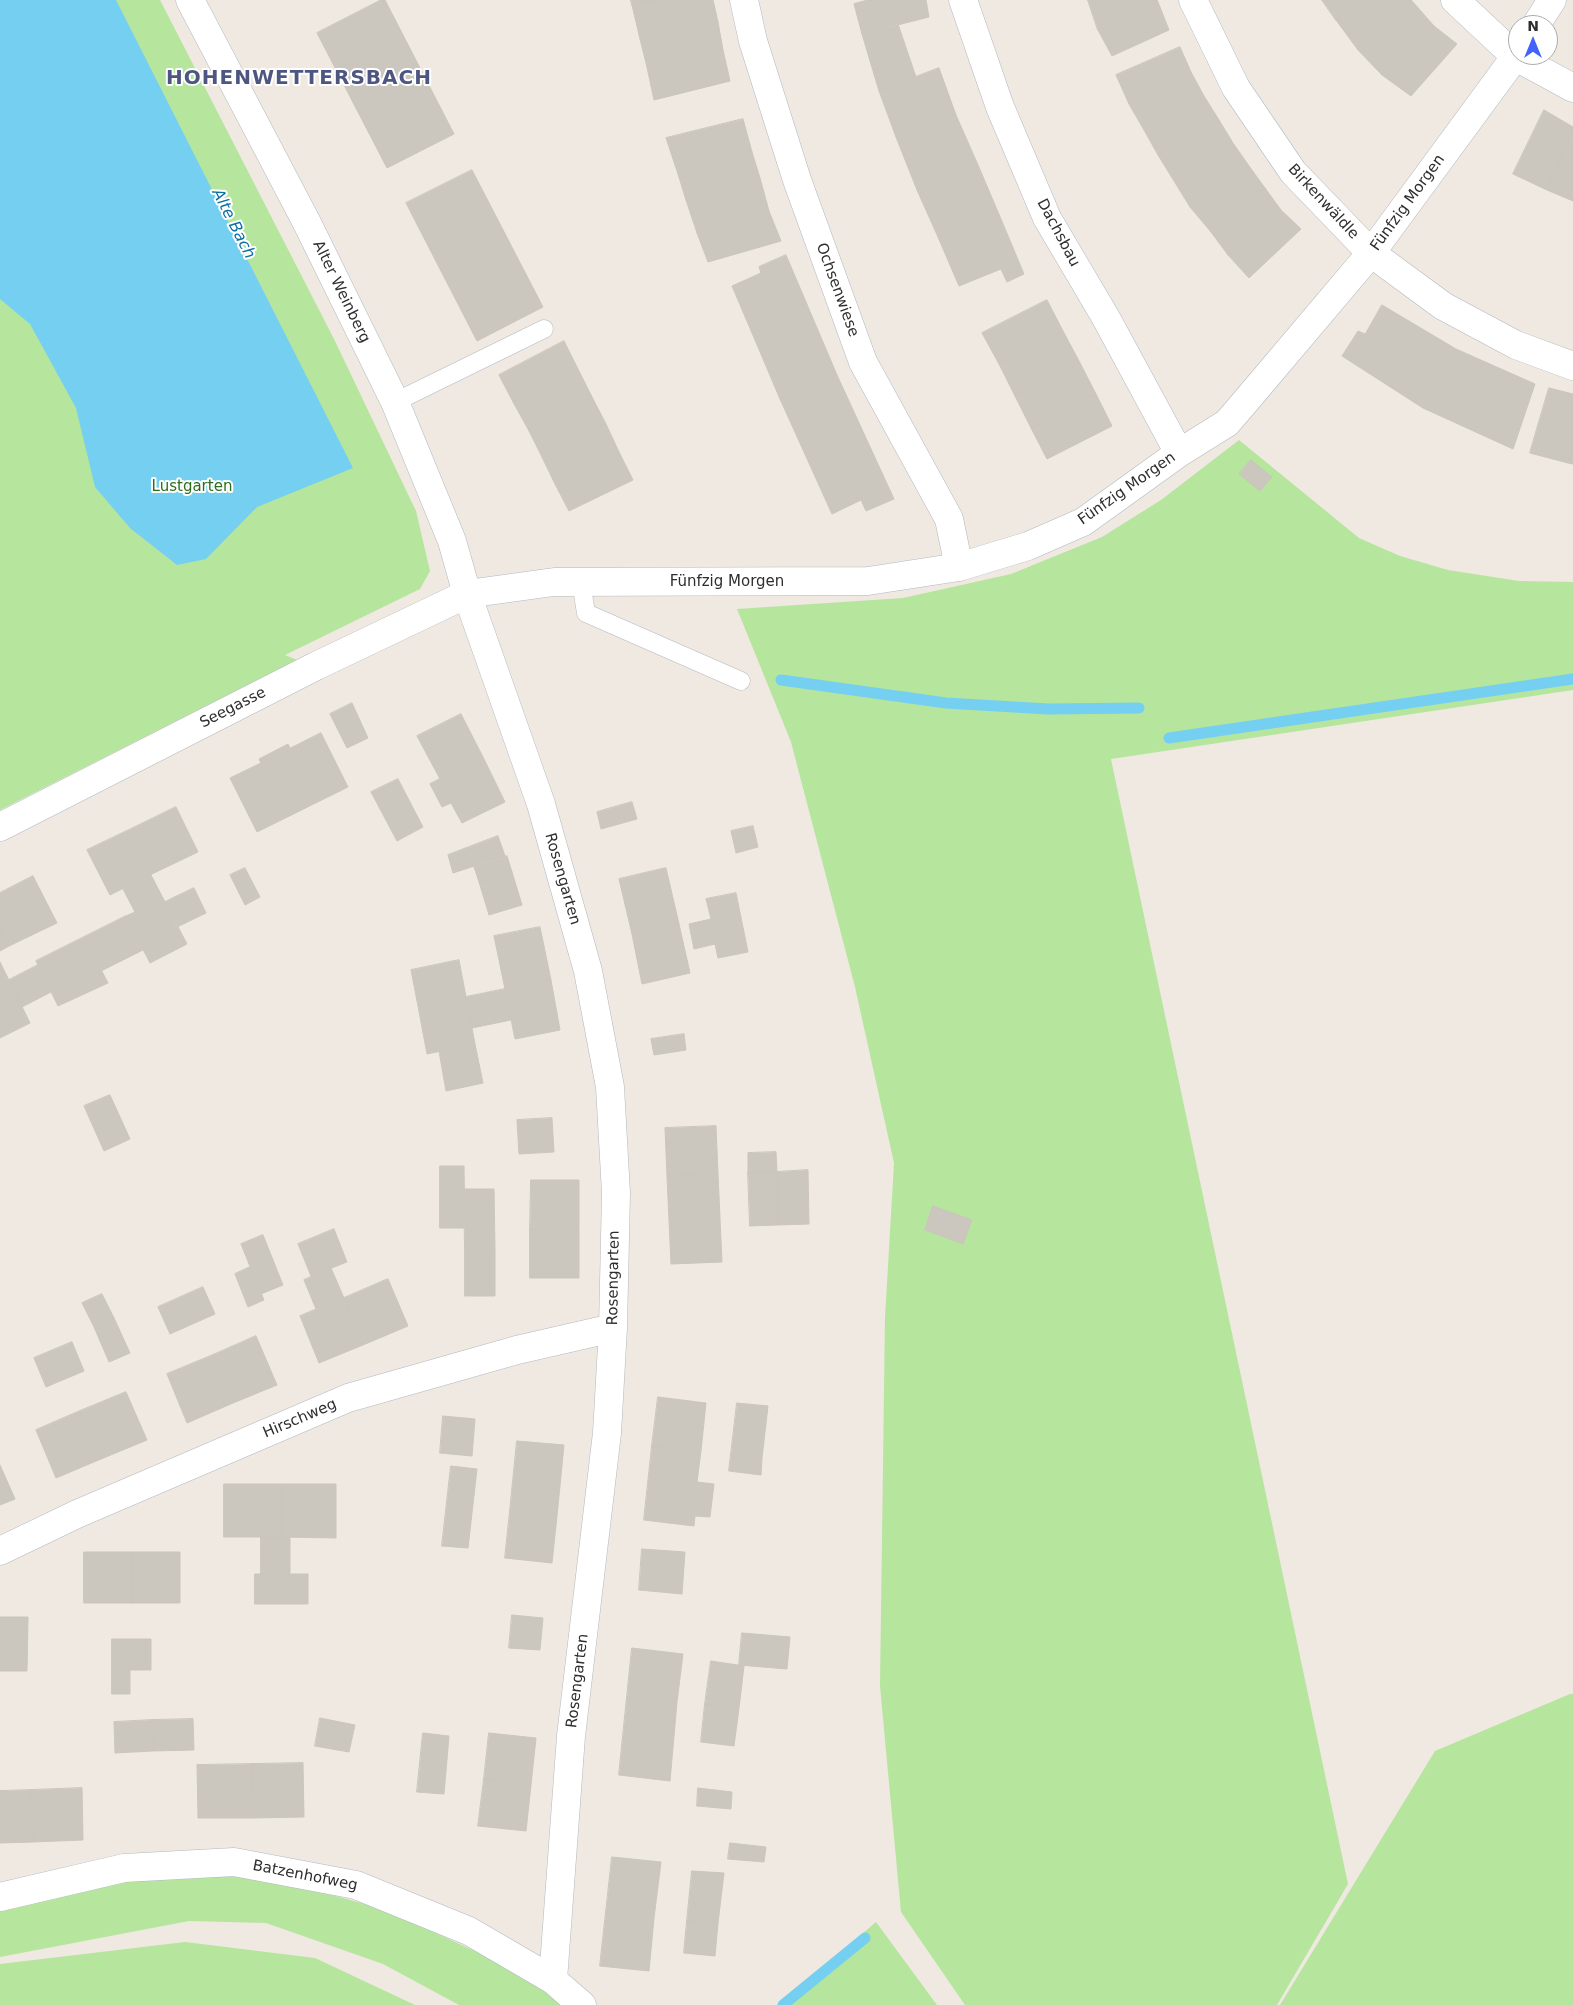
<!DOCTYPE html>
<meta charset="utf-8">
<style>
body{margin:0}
#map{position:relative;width:1573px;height:2005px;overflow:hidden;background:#efe9e1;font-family:"DejaVu Sans",sans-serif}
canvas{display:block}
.north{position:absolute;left:1508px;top:15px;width:50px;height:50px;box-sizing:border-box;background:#fff;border:1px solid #ababab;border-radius:50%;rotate:0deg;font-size:14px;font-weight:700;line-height:20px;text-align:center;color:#2e2e2e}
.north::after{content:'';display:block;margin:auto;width:18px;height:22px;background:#4264fb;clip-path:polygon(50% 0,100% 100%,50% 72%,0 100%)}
</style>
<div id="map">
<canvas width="1573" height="2005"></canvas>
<div class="north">N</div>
</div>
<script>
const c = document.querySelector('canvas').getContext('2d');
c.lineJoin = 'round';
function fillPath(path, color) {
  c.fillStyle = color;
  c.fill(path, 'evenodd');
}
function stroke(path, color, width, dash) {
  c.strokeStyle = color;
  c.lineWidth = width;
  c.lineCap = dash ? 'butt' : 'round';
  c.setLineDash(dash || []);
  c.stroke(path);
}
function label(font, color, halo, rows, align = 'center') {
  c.font = font + ' "DejaVu Sans",sans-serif';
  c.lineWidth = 4;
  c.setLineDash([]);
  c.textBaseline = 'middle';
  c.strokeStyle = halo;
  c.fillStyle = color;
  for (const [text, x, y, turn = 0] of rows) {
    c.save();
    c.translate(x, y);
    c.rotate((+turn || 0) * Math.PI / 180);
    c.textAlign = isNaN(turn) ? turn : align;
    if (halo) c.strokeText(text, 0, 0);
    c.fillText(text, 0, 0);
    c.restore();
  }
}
fillPath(new Path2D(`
 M 0,0 L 160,0 L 334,339 L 416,511 L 430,571 L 420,589 L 285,655 L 297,660 L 0,810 Z
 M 1239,440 L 1359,538 L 1400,556 L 1448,570 L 1519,581 L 1573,582 L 1573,690 L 1111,759 L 1348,1884 L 1277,2005 L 965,2005 L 901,1912 L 880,1686 L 885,1318 L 894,1163 L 855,987 L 791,742 L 737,609 L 903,598 L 1011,574 L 1102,537 L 1161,500 Z
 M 1570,1694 L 1573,1694 L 1573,2005 L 1280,2005 L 1435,1751 Z
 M 204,1873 L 288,1883 L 383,1909 L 499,1962 L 567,2005 L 459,2005 L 383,1964 L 266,1923 L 189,1921 L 0,1957 L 0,1910 L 121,1879 Z
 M 876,1922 L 937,2005 L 779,2005 Z
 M 185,1942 L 315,1958 L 415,2005 L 0,2005 L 0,1964 Z`), '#b6e59e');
fillPath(new Path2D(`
 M 0,0 L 116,0 L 353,468 L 257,507 L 206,559 L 177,565 L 130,528 L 95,487 L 76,408 L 30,324 L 0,299 Z`), '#75cff0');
stroke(new Path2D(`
 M 781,680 L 946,703 L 1048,709 L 1139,708
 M 1169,738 L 1573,679
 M 783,2005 L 865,1938`), '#75cff0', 11);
const building = new Path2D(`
 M 381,0 L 385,0 L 454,134 L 387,168 L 317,33 Z
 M 631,0 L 657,0 L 632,5 Z
 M 657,0 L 713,0 L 718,22 L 640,39 L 632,5 Z
 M 868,0 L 926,0 L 929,17 L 862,34 L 854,4 Z
 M 1088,0 L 1157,0 L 1158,2 L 1098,30 Z
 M 1322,0 L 1362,0 L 1336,20 Z
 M 1362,0 L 1411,0 L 1413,2 L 1358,50 L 1336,20 Z
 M 1158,2 L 1169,30 L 1112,56 L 1098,30 Z
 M 1413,2 L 1434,26 L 1382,75 L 1358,50 Z
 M 718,22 L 723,50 L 647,67 L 640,39 Z
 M 898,24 L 916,77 L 879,91 L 862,34 Z
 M 1434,26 L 1457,44 L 1411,96 L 1382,75 Z
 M 1180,47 L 1191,72 L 1129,104 L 1116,75 Z
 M 723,50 L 730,81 L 654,100 L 647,67 Z
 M 939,68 L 956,115 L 896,137 L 879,91 Z
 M 1191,72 L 1204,96 L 1144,130 L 1129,104 Z
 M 1204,96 L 1219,120 L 1158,155 L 1144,130 Z
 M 1544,110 L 1573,127 L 1573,132 L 1547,190 L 1513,174 Z
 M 956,115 L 978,165 L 917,190 L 896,137 Z
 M 743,119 L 752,152 L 678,174 L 666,138 Z
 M 1219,120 L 1233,143 L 1174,181 L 1158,155 Z
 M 1573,132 L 1573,201 L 1547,190 Z
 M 1233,143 L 1249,166 L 1190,207 L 1174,181 Z
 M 752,152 L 760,178 L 686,200 L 678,174 Z
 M 978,165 L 998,212 L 938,237 L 917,190 Z
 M 1249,166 L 1265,188 L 1211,232 L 1190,207 Z
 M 472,170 L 543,307 L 477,341 L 406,203 Z
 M 760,178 L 769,211 L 697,233 L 686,200 Z
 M 1265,188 L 1281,210 L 1228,255 L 1211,232 Z
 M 1281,210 L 1301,229 L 1249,278 L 1228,255 Z
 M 769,211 L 781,241 L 708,262 L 697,233 Z
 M 998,212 L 1024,274 L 1007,282 L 1001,269 L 959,286 L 938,237 Z
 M 786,255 L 837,375 L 780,399 L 732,286 L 761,273 L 759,267 Z
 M 1047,300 L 1063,331 L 999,364 L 982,333 Z
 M 1382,305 L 1456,349 L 1423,408 L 1342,356 L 1358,331 L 1365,334 Z
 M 1063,331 L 1080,363 L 1015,396 L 999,364 Z
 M 564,341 L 578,369 L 513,402 L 499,375 Z
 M 1456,349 L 1535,384 L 1513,449 L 1423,408 Z
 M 1080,363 L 1096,394 L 1031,428 L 1015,396 Z
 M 578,369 L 592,397 L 528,429 L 513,402 Z
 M 837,375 L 894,499 L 866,511 L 861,500 L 832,514 L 780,399 Z
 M 1549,388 L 1573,394 L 1573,445 L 1568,463 L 1530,453 Z
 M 1096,394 L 1112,426 L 1047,459 L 1031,428 Z
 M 592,397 L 606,424 L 541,455 L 528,429 Z
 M 606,424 L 619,452 L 555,484 L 541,455 Z
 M 1573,445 L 1573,464 L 1568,463 Z
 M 619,452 L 633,480 L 569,511 L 555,484 Z
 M 1251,460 L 1272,477 L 1260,491 L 1239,474 Z
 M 352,703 L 368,738 L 347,748 L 330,714 Z
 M 461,714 L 483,757 L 440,779 L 417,736 Z
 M 321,733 L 348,787 L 257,832 L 230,778 L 261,763 L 259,759 L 288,744 L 290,748 Z
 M 483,757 L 505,802 L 462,823 L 451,803 L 442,807 L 430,784 Z
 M 398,779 L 423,827 L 397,841 L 371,792 Z
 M 632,802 L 637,819 L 601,829 L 597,812 Z
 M 176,807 L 198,852 L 154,873 L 133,828 Z
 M 753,826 L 758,847 L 736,853 L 731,831 Z
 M 133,828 L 154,873 L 110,895 L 87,850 Z
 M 498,836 L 505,856 L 453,873 L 448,855 Z
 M 507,856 L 512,872 L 479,882 L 474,867 Z
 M 245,868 L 260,897 L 245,905 L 230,875 Z
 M 666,868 L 679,924 L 632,934 L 619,879 Z
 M 512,872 L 522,905 L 489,915 L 479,882 Z
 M 151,875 L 187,944 L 150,963 L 126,916 L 135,912 L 123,889 Z
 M 33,876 L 57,923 L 9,946 L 0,928 L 0,893 Z
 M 194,888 L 206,913 L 177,927 L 165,902 Z
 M 736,893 L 748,952 L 718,958 L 715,944 L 694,949 L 689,924 L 711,919 L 706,899 Z
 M 126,916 L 143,950 L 101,971 L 84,937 Z
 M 679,924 L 690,973 L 642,984 L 632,934 Z
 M 540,927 L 551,980 L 505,989 L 494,936 Z
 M 0,928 L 9,946 L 0,951 Z
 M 84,937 L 108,983 L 58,1006 L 36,961 Z
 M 459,960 L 466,997 L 418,1006 L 411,970 Z
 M 0,962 L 30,1023 L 0,1038 Z
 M 38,965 L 51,992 L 22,1007 L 9,980 Z
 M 551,980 L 560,1030 L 515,1039 L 505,989 Z
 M 505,989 L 511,1020 L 472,1028 L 466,997 Z
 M 466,997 L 475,1044 L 427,1054 L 418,1006 Z
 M 684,1034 L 686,1050 L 654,1055 L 651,1039 Z
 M 475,1044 L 483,1083 L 446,1091 L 439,1051 Z
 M 110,1095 L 130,1139 L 104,1151 L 84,1106 Z
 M 552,1118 L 554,1152 L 519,1154 L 517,1120 Z
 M 716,1126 L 718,1174 L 667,1176 L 665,1128 Z
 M 776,1152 L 777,1172 L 748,1172 L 748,1153 Z
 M 440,1166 L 464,1166 L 465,1228 L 440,1228 Z
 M 808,1170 L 809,1224 L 778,1225 L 777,1172 Z
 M 748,1172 L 777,1172 L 778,1225 L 750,1226 Z
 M 718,1174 L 722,1262 L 671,1264 L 667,1176 Z
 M 531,1180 L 579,1180 L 579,1230 L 530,1229 Z
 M 464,1189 L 494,1189 L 495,1250 L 465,1250 Z
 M 933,1206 L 972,1220 L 963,1244 L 925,1230 Z
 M 334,1229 L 347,1262 L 311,1276 L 298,1244 Z
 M 530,1229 L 579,1230 L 579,1278 L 530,1278 Z
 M 263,1235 L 283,1285 L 261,1294 L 241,1244 Z
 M 465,1250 L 495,1250 L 495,1296 L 465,1296 Z
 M 250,1267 L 264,1300 L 248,1307 L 235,1274 Z
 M 331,1268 L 344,1298 L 316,1309 L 304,1280 Z
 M 388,1279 L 408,1326 L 363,1345 L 344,1298 Z
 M 203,1287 L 215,1314 L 170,1334 L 158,1307 Z
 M 102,1294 L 114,1318 L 94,1327 L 82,1303 Z
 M 344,1298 L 363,1345 L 319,1363 L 300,1316 Z
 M 114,1318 L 130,1353 L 109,1362 L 94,1327 Z
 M 256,1336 L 277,1385 L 233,1403 L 213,1355 Z
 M 72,1342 L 84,1371 L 46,1387 L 34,1358 Z
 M 213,1355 L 233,1403 L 187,1423 L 167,1374 Z
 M 126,1392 L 147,1440 L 101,1459 L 80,1411 Z
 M 658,1397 L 706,1403 L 701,1451 L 652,1446 Z
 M 737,1403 L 768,1406 L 762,1458 L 731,1454 Z
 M 80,1411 L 101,1459 L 56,1478 L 36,1430 Z
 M 443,1416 L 475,1419 L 472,1456 L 440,1453 Z
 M 517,1441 L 564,1445 L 557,1516 L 510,1511 Z
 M 652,1446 L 701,1451 L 697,1482 L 714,1484 L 710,1517 L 695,1516 L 694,1526 L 644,1520 Z
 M 731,1454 L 762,1458 L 761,1475 L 729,1471 Z
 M 0,1465 L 15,1499 L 0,1505 Z
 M 451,1466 L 477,1469 L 468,1548 L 442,1546 Z
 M 224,1484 L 282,1484 L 282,1537 L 224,1537 Z
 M 282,1484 L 336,1484 L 336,1538 L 282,1537 Z
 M 510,1511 L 557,1516 L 552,1563 L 505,1558 Z
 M 261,1537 L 290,1537 L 290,1574 L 261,1574 Z
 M 642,1549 L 685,1552 L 682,1594 L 639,1590 Z
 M 84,1552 L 132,1552 L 132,1603 L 84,1603 Z
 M 132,1552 L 180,1552 L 180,1603 L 132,1603 Z
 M 255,1574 L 308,1574 L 308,1604 L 255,1604 Z
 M 512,1615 L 543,1618 L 540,1650 L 509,1648 Z
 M 0,1617 L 28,1617 L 27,1671 L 0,1671 Z
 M 742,1633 L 790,1637 L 787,1669 L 739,1665 Z
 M 112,1639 L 151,1639 L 151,1670 L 130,1670 L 130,1694 L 112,1694 Z
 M 632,1648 L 683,1654 L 677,1702 L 627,1697 Z
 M 711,1661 L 744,1666 L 739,1708 L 705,1704 Z
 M 627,1697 L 677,1702 L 670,1781 L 619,1775 Z
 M 705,1704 L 739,1708 L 734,1746 L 701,1742 Z
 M 320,1718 L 355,1725 L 349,1752 L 315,1746 Z
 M 193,1719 L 194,1750 L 153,1751 L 152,1720 Z
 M 152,1720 L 153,1751 L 115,1753 L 114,1722 Z
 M 423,1733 L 449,1736 L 444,1794 L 417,1792 Z
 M 489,1733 L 536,1738 L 531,1785 L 484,1779 Z
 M 303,1763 L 304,1817 L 253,1818 L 252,1764 Z
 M 252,1764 L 253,1818 L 198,1818 L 197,1765 Z
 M 484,1779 L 531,1785 L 526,1831 L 478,1826 Z
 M 82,1788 L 83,1840 L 33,1842 L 31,1790 Z
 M 698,1788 L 732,1792 L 731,1809 L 697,1806 Z
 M 31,1790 L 33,1842 L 0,1843 L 0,1791 Z
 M 730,1843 L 766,1847 L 764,1862 L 728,1859 Z
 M 612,1857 L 661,1862 L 654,1918 L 606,1912 Z
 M 692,1871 L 724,1873 L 718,1923 L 687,1921 Z
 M 606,1912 L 654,1918 L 649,1971 L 600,1966 Z
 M 687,1921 L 718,1923 L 715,1956 L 684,1953 Z`);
fillPath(building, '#cbc7bf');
stroke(building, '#cbc5ba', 1);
const lane = new Path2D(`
 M 395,402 L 544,329
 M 581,582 L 586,613 L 741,681`);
const street = new Path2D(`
 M 190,0 L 307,223 L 395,402 L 452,541 L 467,594 L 541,804 L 588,971 L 610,1087 L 616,1193 L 613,1328 L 607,1433 L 571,1736 L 553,1980
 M 744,0 L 753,41 L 797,180 L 863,362 L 949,519 L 959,567
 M 963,0 L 1000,107 L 1047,218 L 1106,318 L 1179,453
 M 1193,0 L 1236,88 L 1293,172 L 1371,253 L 1443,306 L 1516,345 L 1573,366
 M 1455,0 L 1516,57 L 1573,88
 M 1536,25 L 1552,0
 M 0,827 L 316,666 L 467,594 L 554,582 L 868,581 L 959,567 L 1028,546 L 1083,522 L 1179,453 L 1227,423 L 1245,402 L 1371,253 L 1518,53
 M 0,1551 L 77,1514 L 348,1398 L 517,1350 L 613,1328
 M 0,1897 L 124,1868 L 234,1862 L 356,1885 L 469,1931 L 553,1980 L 582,2005`);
stroke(lane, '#b4b7c1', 19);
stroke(street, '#b4b7c1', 29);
stroke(lane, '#fff', 18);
stroke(street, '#fff', 28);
label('15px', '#2e2e2e', '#fff', [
 ["Birkenwäldle",1323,202,47],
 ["Fünfzig Morgen",1408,203,-54],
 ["Dachsbau",1058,233,62],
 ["Ochsenwiese",837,290,70],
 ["Alter Weinberg",341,292,64],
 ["Fünfzig Morgen",1127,489,-35],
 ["Fünfzig Morgen",727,582],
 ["Seegasse",233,708,-27],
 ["Rosengarten",562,879,74],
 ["Rosengarten",614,1278,-89],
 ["Hirschweg",300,1419,-23],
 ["Rosengarten",578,1681,-83],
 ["Batzenhofweg",305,1876,11]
]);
label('15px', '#2c6e1b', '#fff', [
 ["Lustgarten",192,487]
]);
label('italic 16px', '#0d6fa3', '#fff', [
 ["Alte Bach",233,224,63]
]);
c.letterSpacing = '1px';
label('bold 20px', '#4d5680', '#fff', [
 ["HOHENWETTERSBACH",299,79]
]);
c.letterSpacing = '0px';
</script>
